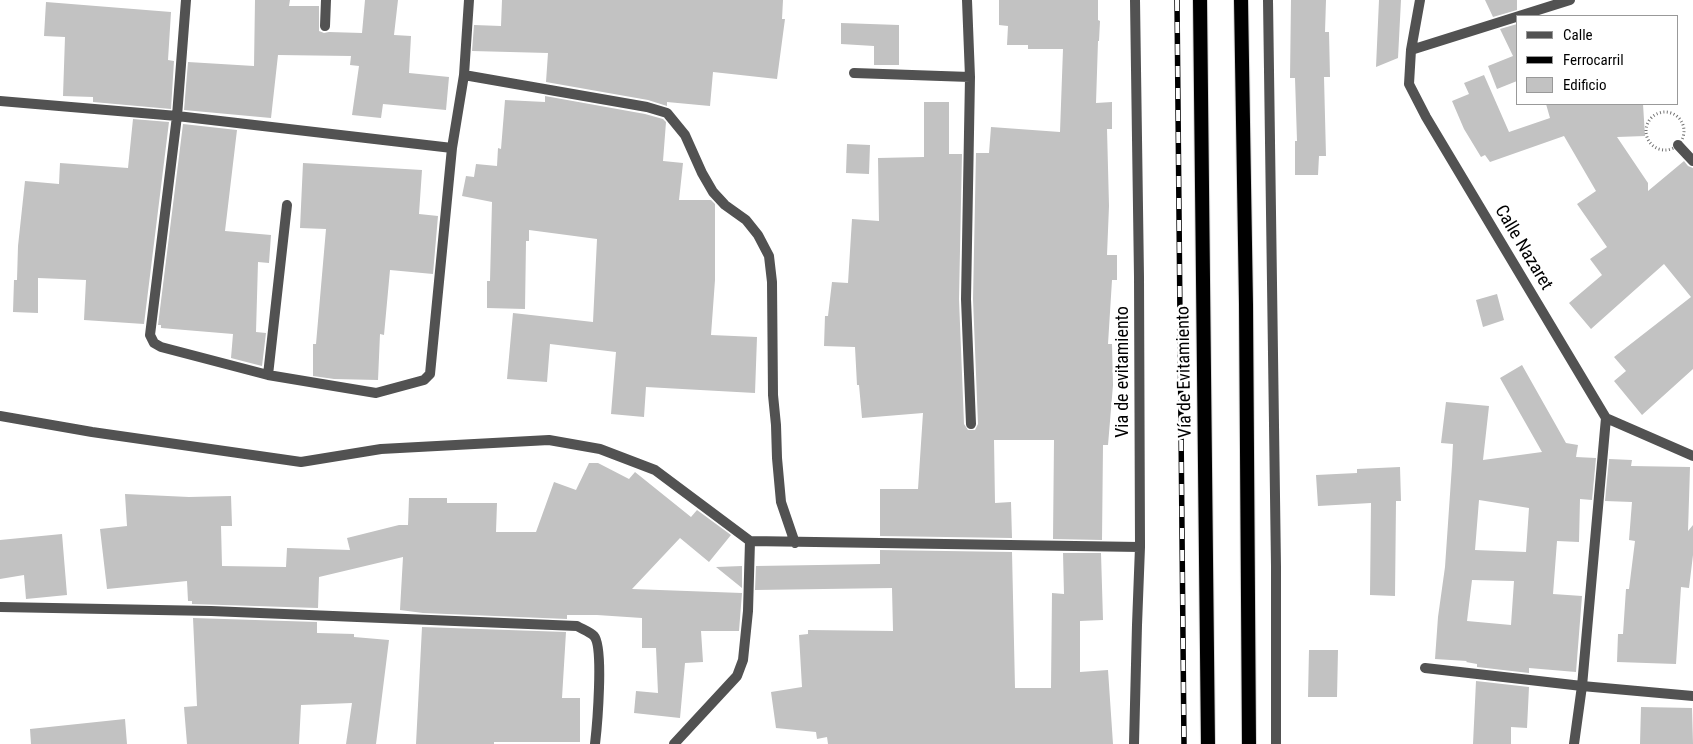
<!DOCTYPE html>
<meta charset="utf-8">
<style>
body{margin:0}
#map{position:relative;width:1693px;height:744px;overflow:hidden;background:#fff;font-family:"Roboto Condensed",sans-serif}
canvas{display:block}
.legend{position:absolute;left:1516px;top:15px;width:162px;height:90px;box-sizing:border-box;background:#fff;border:1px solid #999;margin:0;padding:6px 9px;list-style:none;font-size:15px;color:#000}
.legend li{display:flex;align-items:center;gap:10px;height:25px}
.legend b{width:25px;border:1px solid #999}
</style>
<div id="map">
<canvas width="1693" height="744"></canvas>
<ul class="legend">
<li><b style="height:6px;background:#525252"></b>Calle</li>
<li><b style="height:6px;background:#000"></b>Ferrocarril</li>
<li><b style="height:14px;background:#c2c2c2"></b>Edificio</li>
</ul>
</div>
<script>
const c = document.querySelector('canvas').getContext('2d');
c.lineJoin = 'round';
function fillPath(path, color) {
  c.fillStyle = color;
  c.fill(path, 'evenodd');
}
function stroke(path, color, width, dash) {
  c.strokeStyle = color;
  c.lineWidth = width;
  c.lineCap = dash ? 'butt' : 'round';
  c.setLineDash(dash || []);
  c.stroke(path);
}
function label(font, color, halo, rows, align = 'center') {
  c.font = font + ' "Roboto Condensed",sans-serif';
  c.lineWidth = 5;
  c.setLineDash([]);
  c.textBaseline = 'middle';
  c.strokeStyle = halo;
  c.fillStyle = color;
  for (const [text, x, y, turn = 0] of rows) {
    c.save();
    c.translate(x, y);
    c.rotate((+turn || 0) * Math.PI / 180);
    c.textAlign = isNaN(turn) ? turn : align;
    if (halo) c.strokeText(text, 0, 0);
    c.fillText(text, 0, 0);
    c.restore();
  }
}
fillPath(new Path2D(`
 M 255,0 L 290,0 L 289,6 L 319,6 L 319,31 L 324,33 L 329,32 L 362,33 L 365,0 L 398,0 L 394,35 L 411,36 L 409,73 L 449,77 L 446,110 L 383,104 L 381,118 L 352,115 L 359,66 L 350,65 L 351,56 L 278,55 L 271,118 L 184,110 L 188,62 L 254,66 Z
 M 502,0 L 783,0 L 782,19 L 785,19 L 777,79 L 713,72 L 710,106 L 667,102 L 667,106 L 648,100 L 546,82 L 548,53 L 472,51 L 474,25 L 501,26 Z
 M 999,0 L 1098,0 L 1098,20 L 1100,21 L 1099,41 L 1098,41 L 1096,103 L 1112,102 L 1112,129 L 1107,129 L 1109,206 L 1107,255 L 1117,255 L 1117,280 L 1112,280 L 1108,344 L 1112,344 L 1113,385 L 1108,445 L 1103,445 L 1102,540 L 1053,539 L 1054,440 L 994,440 L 995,503 L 1011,502 L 1012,538 L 880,536 L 880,489 L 918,489 L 923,413 L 862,418 L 859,385 L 857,385 L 855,347 L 824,346 L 825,316 L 828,316 L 832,282 L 848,283 L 852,219 L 879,221 L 878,158 L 924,157 L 924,102 L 949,102 L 949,154 L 962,154 L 959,299 L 964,424 L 968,430 L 975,430 L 978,424 L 973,299 L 976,153 L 989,153 L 991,127 L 1060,132 L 1063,49 L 1028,49 L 1028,45 L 1007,45 L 1008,26 L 999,25 Z
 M 1291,0 L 1326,0 L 1325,32 L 1329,32 L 1330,77 L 1324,77 L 1326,156 L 1319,156 L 1318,175 L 1295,175 L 1295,141 L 1297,141 L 1295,78 L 1290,78 Z
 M 1379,0 L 1401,0 L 1398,58 L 1376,67 Z
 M 1485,0 L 1517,0 L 1517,10 L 1493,17 Z
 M 46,2 L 171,12 L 168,60 L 174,61 L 171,109 L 93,102 L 93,97 L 63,96 L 65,37 L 44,36 Z
 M 841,23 L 899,25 L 899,65 L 874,65 L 874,46 L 841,44 Z
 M 1517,24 L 1517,81 L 1497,89 L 1488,66 L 1513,56 L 1500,29 Z
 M 1484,75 L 1509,132 L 1550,118 L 1546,104 L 1643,104 L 1645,136 L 1617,137 L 1648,183 L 1648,191 L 1684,161 L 1688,166 L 1693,168 L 1693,369 L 1642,415 L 1614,381 L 1626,371 L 1614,357 L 1691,297 L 1664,264 L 1591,329 L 1569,303 L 1602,275 L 1590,259 L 1607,247 L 1577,204 L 1596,191 L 1564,136 L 1490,162 L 1485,155 L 1481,157 L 1464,129 L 1452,101 L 1469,94 L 1464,83 Z
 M 545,96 L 645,114 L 663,119 L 666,122 L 663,161 L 683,163 L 679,200 L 711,200 L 715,204 L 715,280 L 711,335 L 757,337 L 755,393 L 646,387 L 644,417 L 611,414 L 616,352 L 550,344 L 547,382 L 507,379 L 513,313 L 593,322 L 597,239 L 529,230 L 529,241 L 526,241 L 525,309 L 487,308 L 487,281 L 490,281 L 492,202 L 462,196 L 466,176 L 474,177 L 476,164 L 497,166 L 498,148 L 501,149 L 505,100 L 545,102 Z
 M 133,119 L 169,122 L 144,324 L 84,320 L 86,280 L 38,278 L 38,313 L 13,312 L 14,280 L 17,280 L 18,246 L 25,181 L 59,184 L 60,163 L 128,168 Z
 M 183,124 L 237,130 L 225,231 L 271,235 L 269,263 L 258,262 L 256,332 L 266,333 L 262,366 L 231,358 L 233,334 L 161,328 L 161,325 L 158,325 Z
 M 847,144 L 870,145 L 869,174 L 846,173 Z
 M 303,163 L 422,170 L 419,214 L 438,216 L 433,274 L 390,270 L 384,335 L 380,334 L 378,380 L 334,379 L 313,376 L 313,344 L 316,344 L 326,229 L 300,228 Z
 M 1497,294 L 1504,320 L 1483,327 L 1476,300 Z
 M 1522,365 L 1566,443 L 1578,445 L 1576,457 L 1596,458 L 1592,500 L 1580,499 L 1579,542 L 1557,541 L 1553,594 L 1582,596 L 1576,672 L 1529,668 L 1529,673 L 1477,667 L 1477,664 L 1466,662 L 1467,661 L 1435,659 L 1438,617 L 1445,567 L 1452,465 L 1453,444 L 1441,443 L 1446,402 L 1489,406 L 1483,460 L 1542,452 L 1500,378 ZM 1479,500 L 1529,508 L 1526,552 L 1475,550 ZM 1472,580 L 1514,581 L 1511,625 L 1467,621 Z
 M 1609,459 L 1632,460 L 1631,466 L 1690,467 L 1688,531 L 1693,525 L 1693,555 L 1689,588 L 1681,587 L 1676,664 L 1617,662 L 1618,634 L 1623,634 L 1626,589 L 1629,589 L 1635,541 L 1629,540 L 1632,502 L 1605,501 Z
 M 589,463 L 598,463 L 629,479 L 635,472 L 691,517 L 697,510 L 731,535 L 709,562 L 680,538 L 632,589 L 742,593 L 739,631 L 701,631 L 703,662 L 685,663 L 680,718 L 634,713 L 636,691 L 658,693 L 656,648 L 642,648 L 642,618 L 597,615 L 567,615 L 567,619 L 423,613 L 400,610 L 403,557 L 319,577 L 318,608 L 192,604 L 192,601 L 188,601 L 187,581 L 107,589 L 100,529 L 127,526 L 125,494 L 189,497 L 231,496 L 232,526 L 221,526 L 222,566 L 286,567 L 287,548 L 350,550 L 347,538 L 399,525 L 408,525 L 409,498 L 447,498 L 447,503 L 497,503 L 496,532 L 536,532 L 554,482 L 576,490 Z
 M 1400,467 L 1401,501 L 1396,501 L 1395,596 L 1370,595 L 1371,503 L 1318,506 L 1316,475 L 1357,473 L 1357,469 Z
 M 62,534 L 67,595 L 26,599 L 24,575 L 0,579 L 0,540 Z
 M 880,550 L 1012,552 L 1015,688 L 1051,688 L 1052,593 L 1064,594 L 1063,553 L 1101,553 L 1103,620 L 1080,621 L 1080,672 L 1108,670 L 1113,744 L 828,744 L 827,737 L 817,739 L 816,732 L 776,728 L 771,692 L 802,687 L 799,635 L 808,634 L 808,630 L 893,631 L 892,588 L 755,590 L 756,566 L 880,564 Z
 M 742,566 L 742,588 L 716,567 Z
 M 193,618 L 317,622 L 317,633 L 354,634 L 354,637 L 389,640 L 376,744 L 346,744 L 352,703 L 301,705 L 299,744 L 187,744 L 184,707 L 197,706 Z
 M 422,627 L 566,632 L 562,698 L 580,698 L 580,742 L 494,742 L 494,744 L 416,744 Z
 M 1309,650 L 1338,650 L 1337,697 L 1308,697 Z
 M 1476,681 L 1529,687 L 1527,728 L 1511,727 L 1511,744 L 1473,744 Z
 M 1641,707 L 1692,708 L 1693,744 L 1640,744 Z
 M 125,719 L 127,744 L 31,744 L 30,729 Z`), '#c2c2c2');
const trunk = new Path2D(`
 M 1200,0 L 1208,744
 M 1241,0 L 1246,304 L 1249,744`);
stroke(trunk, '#dbdbdb', 16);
stroke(new Path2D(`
 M1646 131a19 19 0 1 1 38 0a19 19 0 1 1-38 0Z`), '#747474', 3, [1, 2.5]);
stroke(new Path2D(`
 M 186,0 L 177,116 L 150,335 L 154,343 L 161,347 L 268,375 L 376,393 L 424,380 L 430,374 L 452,148 L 464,75 L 469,0
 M 967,0 L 970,77 L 966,299 L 971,424
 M 1268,0 L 1276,566 L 1276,744
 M 1420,0 L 1411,50 L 1409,84 L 1426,117 L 1606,418 L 1693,456
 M 325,26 L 326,0
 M 1411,50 L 1570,0
 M 854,73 L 970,77
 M 464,75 L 647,107 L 667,113 L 685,135 L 702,173 L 713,192 L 725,205 L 746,220 L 758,235 L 769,256 L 772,282 L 773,395 L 776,425 L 777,458 L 781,502 L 795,543
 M 0,101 L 177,116 L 452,148
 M 1678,145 L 1693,161
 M 268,375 L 287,205
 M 0,416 L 92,432 L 301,462 L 381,449 L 549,440 L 600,449 L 655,470 L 750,541
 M 0,607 L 211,611 L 577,626 C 582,629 590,632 594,636 C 604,647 597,727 595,744
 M 1425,668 L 1582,686 L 1693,696
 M 674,744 L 737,676 L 743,660 L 748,611 L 750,541 L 1140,547
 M 1134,744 L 1137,625 L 1140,547 L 1139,277 L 1135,0
 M 1574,744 L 1582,686 L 1606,418`), '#525252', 10);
stroke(trunk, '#000', 14);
const rail = new Path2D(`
 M 1177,0 L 1184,744`);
stroke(rail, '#000', 5.5);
stroke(rail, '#fff', 4, [11]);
label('18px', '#000', '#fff', [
 ["Calle Nazaret",1523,248,59],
 ["Via de evitamiento",1123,372,-90],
 ["Vía de Evitamiento",1185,372,-91]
]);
</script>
